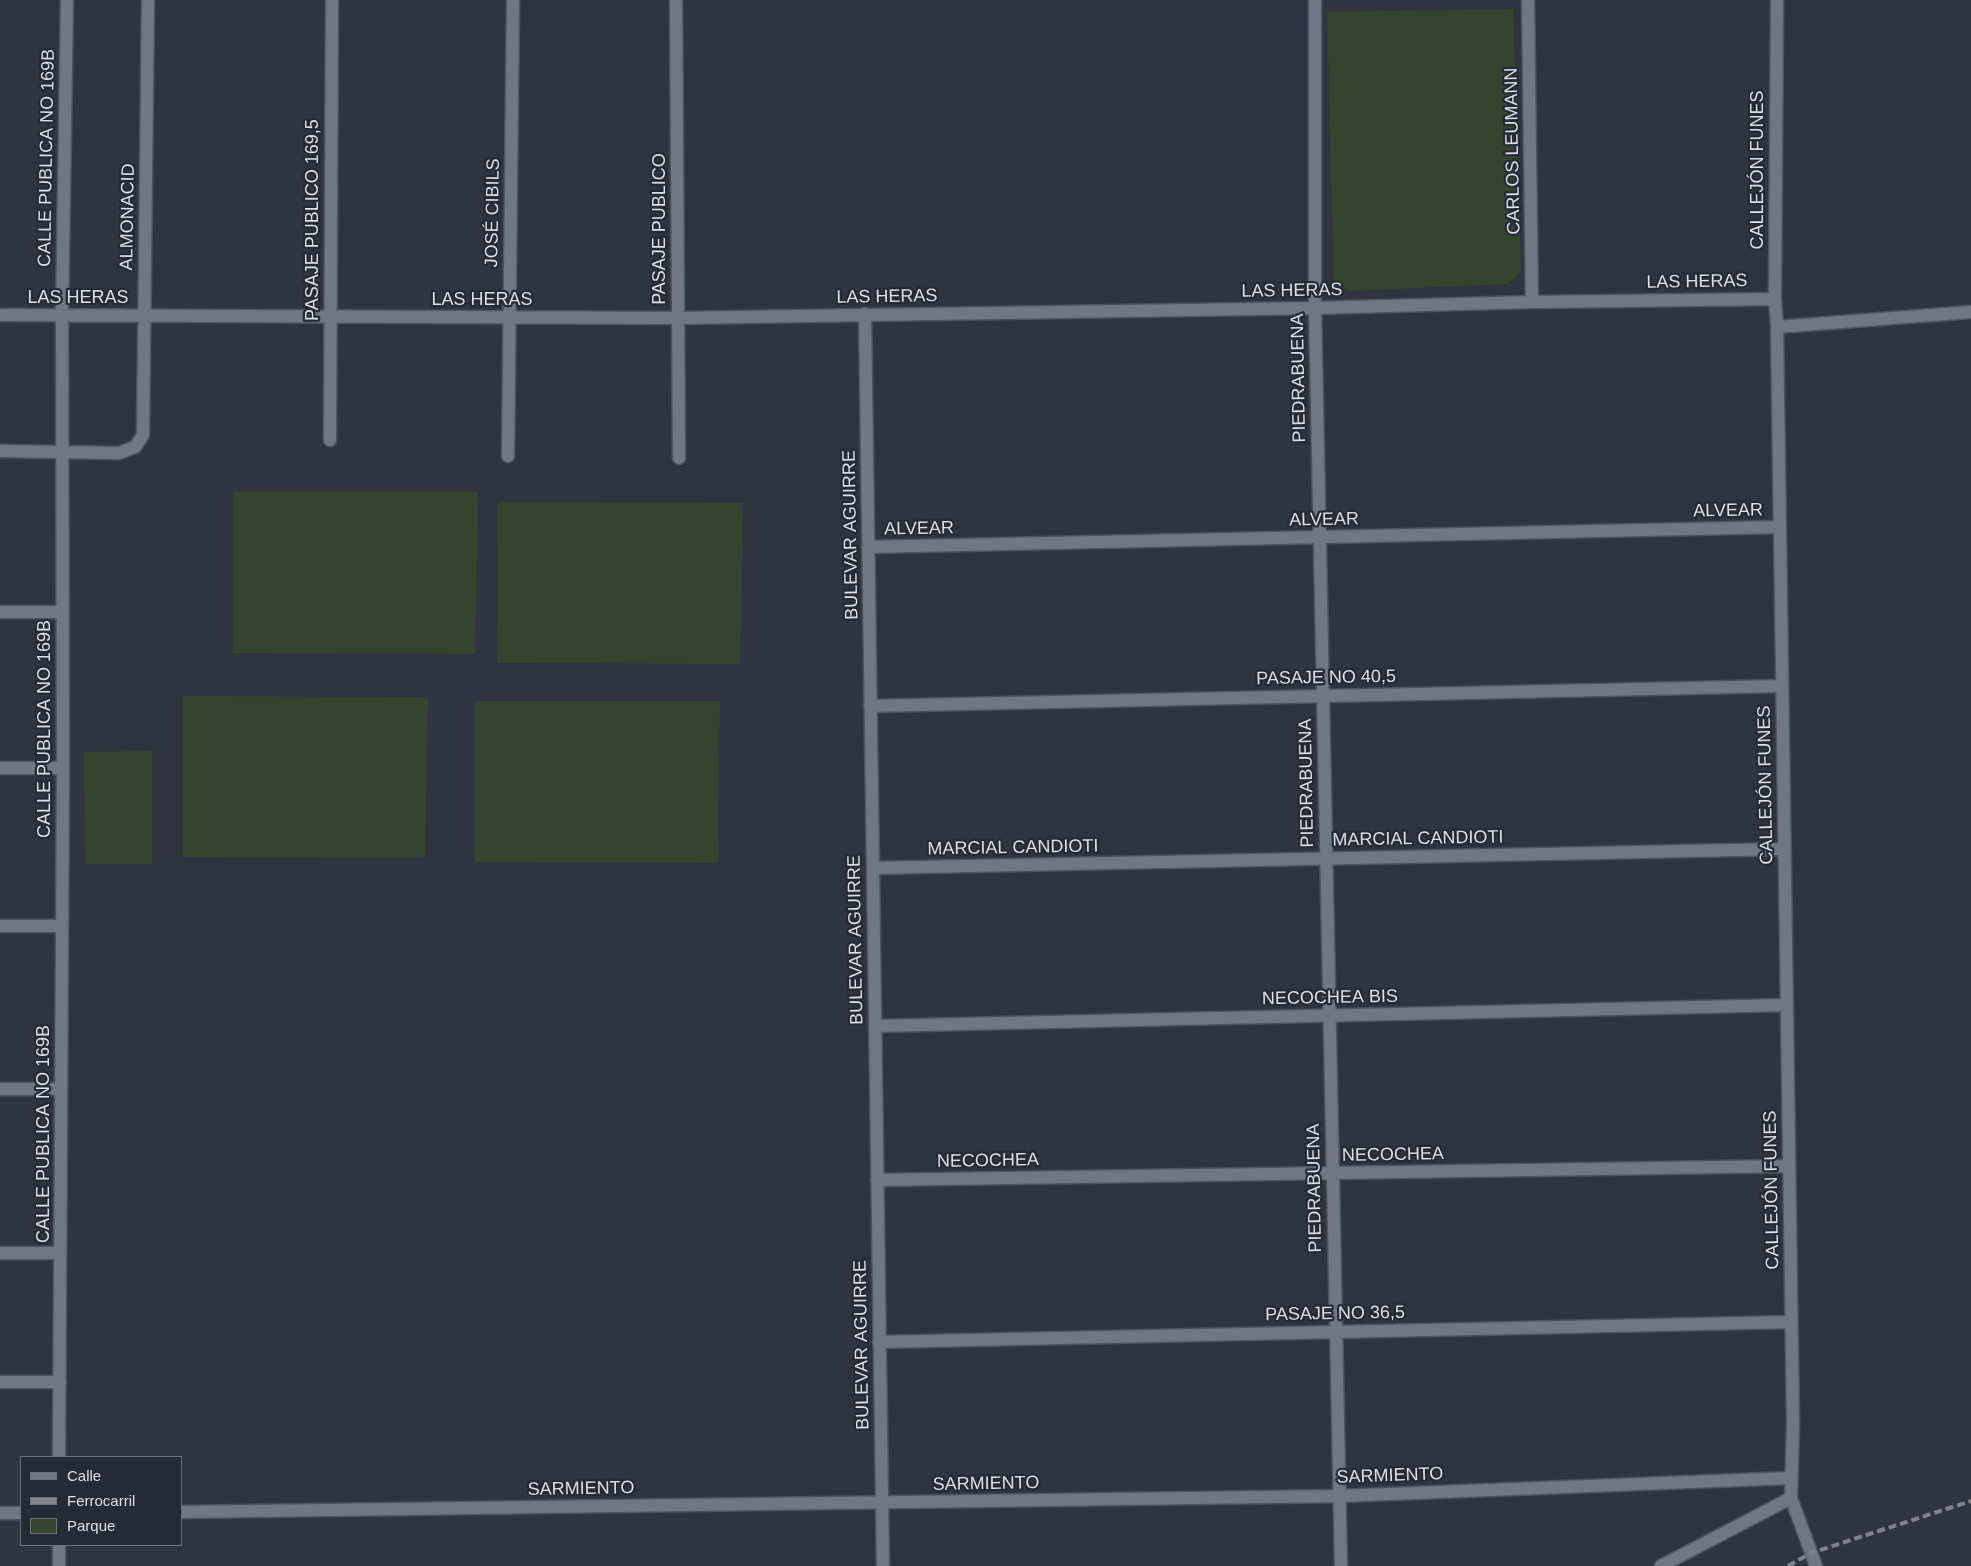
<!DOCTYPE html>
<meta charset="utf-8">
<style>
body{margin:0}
#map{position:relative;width:1971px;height:1566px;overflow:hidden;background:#303440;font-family:Arial,sans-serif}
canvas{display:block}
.legend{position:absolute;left:20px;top:1456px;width:162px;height:90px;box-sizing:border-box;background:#262a36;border:1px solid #6f727d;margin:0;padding:6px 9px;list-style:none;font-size:15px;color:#dcdfe7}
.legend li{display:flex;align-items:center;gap:10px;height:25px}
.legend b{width:25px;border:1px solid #6f727d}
</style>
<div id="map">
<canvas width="1971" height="1566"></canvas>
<ul class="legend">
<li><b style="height:6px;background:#717684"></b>Calle</li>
<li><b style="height:6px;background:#7f828c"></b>Ferrocarril</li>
<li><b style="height:14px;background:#35452d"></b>Parque</li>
</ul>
</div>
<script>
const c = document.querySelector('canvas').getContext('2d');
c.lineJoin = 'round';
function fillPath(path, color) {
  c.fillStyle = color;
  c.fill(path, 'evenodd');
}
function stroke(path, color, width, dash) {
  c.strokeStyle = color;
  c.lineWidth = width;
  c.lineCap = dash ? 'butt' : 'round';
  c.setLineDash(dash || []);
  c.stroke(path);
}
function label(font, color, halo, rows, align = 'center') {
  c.font = font + ' Arial,sans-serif';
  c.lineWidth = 4.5;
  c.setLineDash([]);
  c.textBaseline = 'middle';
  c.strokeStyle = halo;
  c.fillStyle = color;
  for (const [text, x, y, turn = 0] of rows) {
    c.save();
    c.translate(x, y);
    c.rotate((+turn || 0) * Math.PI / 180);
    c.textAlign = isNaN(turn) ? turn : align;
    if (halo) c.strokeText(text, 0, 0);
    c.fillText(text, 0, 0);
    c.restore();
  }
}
fillPath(new Path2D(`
 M 1513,9 L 1521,272 L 1508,284 L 1349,291 L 1334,283 L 1327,12 Z
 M 233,492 L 478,492 L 475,654 L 233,653 Z
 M 498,502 L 743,503 L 740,664 L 497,663 Z
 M 183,696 L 428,697 L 425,858 L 183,857 Z
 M 475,701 L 720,701 L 718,863 L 475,862 Z
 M 152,751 L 152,864 L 85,864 L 84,752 Z`), '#35452d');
const minor = new Path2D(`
 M 676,0 L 679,458
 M 1315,0 L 1315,308 L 1341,1566
 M 1528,0 L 1532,302
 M 1777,0 L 1775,299 L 1777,327 L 1793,1423 L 1791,1498 L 1816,1566
 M 865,314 L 883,1566
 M 0,315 L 678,318 L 1315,308 L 1532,302 L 1775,299
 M 1777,327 L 1971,312
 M 330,440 L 332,0
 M 0,451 L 119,453 L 135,447 L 143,435 L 148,0
 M 508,456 L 513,0
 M 868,547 L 1780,527
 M 0,612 L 63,612
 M 870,706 L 1782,686
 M 0,768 L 63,768
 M 873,868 L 1784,849
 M 0,926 L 62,926
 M 875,1026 L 1786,1005
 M 0,1089 L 61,1089
 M 877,1180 L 1789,1166
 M 0,1253 L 60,1253
 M 879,1342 L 1791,1322
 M 0,1382 L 60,1382
 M 59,1457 L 63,768 L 62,316 L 67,0
 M 181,1512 L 1339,1496 L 1790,1478
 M 0,1513 L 21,1513
 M 59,1566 L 59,1545
 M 1661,1566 L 1791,1498`);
stroke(minor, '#4f535d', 15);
stroke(minor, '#717684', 12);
stroke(new Path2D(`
 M 1788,1566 L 1811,1553 L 1971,1501`), '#7f828c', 4, [8, 4]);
label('18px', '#dcdfe7', '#262a36', [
 ["CARLOS LEUMANN",1513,151,-91],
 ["CALLE PUBLICA NO 169B",47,158,-89],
 ["CALLEJÓN FUNES",1758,170,-90],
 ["JOSÉ CIBILS",493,213,-89],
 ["ALMONACID",128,217,-89],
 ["PASAJE PUBLICO 169,5",313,220,-90],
 ["PASAJE PUBLICO",660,229,-90],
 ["LAS HERAS",1697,282,-1],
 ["LAS HERAS",1292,291,-1],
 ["LAS HERAS",887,297,-1],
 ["LAS HERAS",78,298],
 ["LAS HERAS",482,300],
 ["PIEDRABUENA",1299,378,-91],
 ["ALVEAR",1728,511,-1],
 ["ALVEAR",1324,520,-1],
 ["ALVEAR",919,529,-1],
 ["BULEVAR AGUIRRE",851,535,-91],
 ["PASAJE NO 40,5",1326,678,-1],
 ["CALLE PUBLICA NO 169B",45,729,-90],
 ["PIEDRABUENA",1307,783,-91],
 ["CALLEJÓN FUNES",1766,785,-91],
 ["MARCIAL CANDIOTI",1418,839,-1],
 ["MARCIAL CANDIOTI",1013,848,-1],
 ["BULEVAR AGUIRRE",856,940,-91],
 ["NECOCHEA BIS",1330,998,-1],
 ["CALLE PUBLICA NO 169B",44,1134,-90],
 ["NECOCHEA",1393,1155,-1],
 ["NECOCHEA",988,1161,-1],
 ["PIEDRABUENA",1315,1188,-91],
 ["CALLEJÓN FUNES",1772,1190,-91],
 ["PASAJE NO 36,5",1335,1314,-1],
 ["BULEVAR AGUIRRE",862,1345,-91],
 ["SARMIENTO",1390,1476,-2],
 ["SARMIENTO",986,1484,-1],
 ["SARMIENTO",581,1489,-1]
]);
</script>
